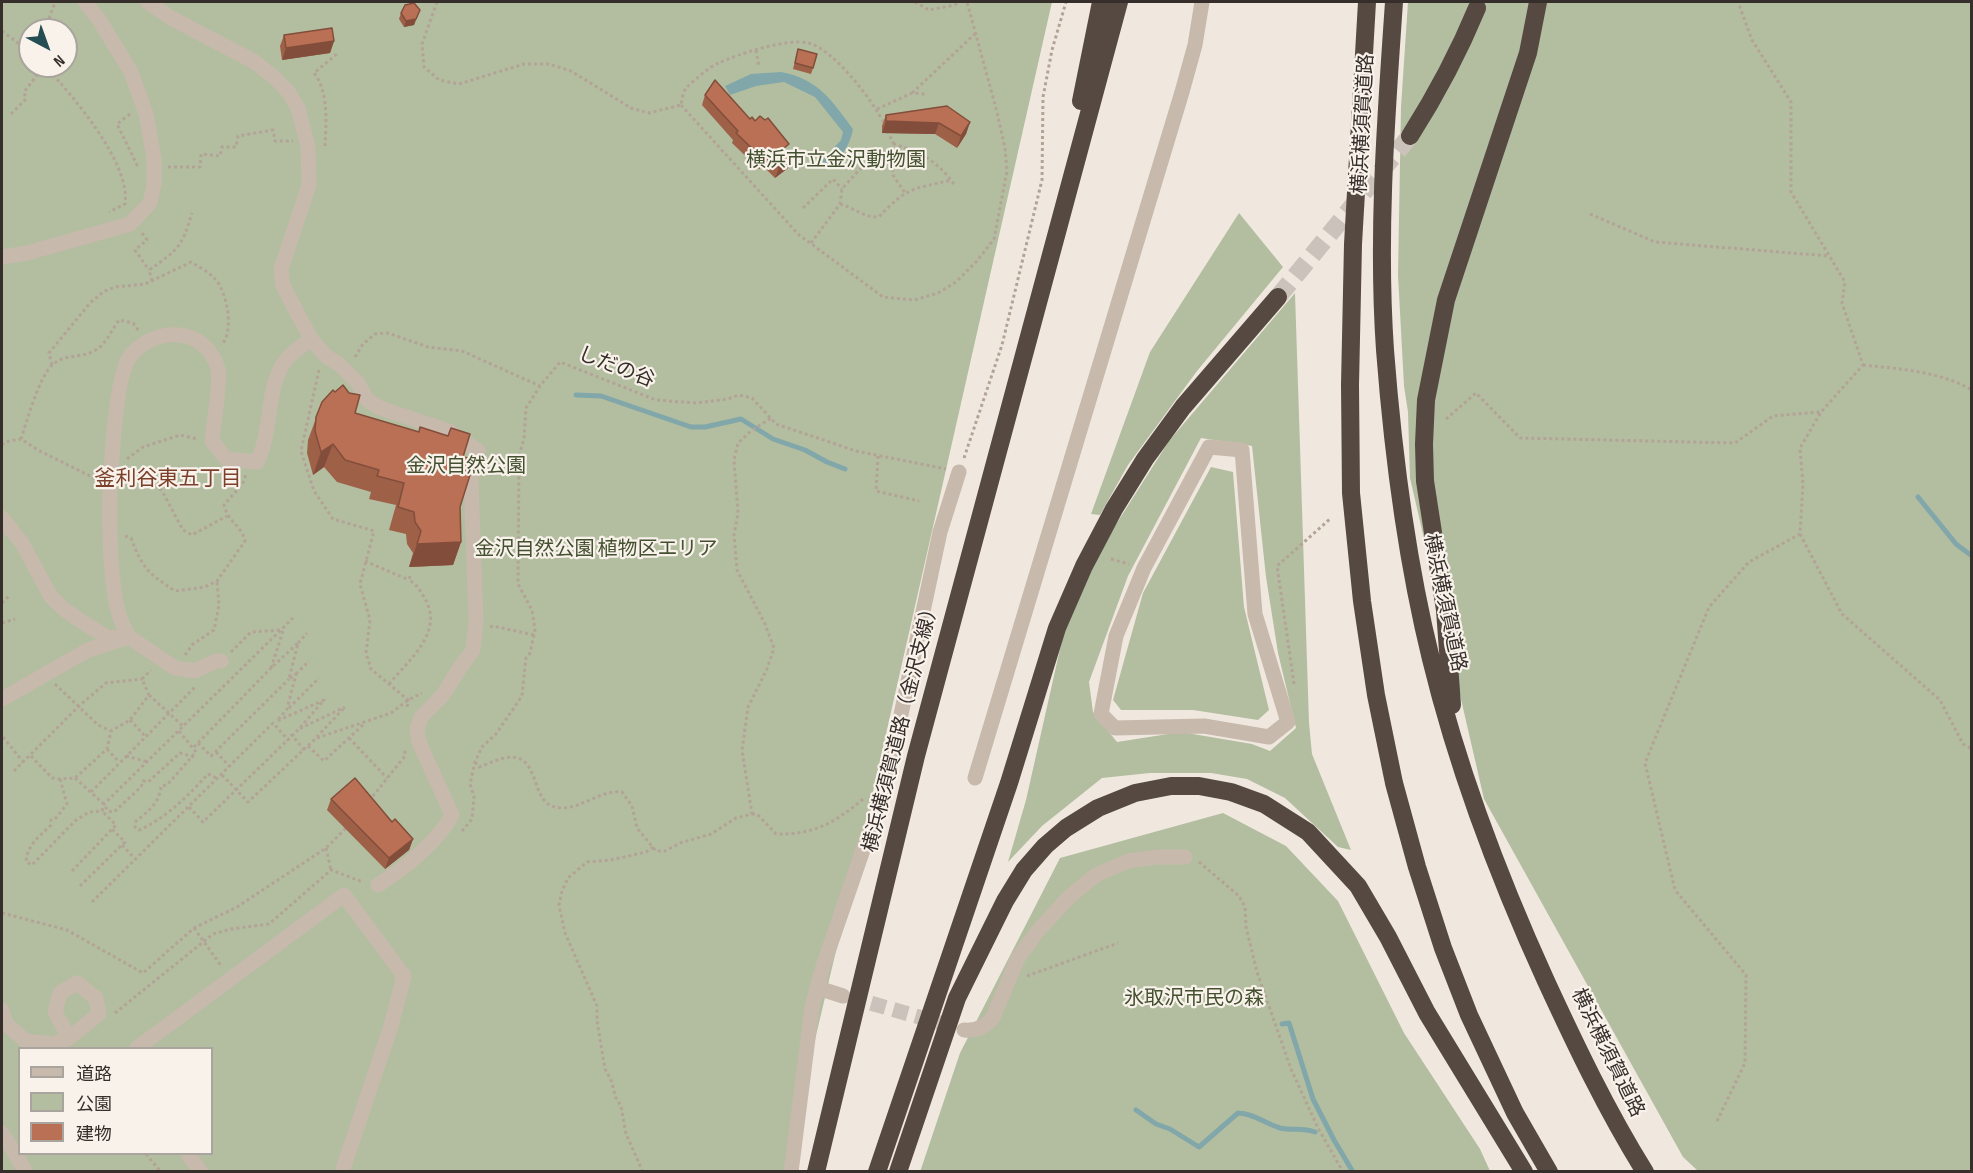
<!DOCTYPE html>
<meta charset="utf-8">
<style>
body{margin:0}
#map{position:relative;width:1973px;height:1173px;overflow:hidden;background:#f0e8df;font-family:"Sofia Sans Condensed","Noto Sans JP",sans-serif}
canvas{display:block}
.frame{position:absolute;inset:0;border:3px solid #362e2a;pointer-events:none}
.legend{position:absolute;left:18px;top:1047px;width:195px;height:108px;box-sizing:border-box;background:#f8f2eb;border:2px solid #aaa49e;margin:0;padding:8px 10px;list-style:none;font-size:18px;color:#362e2a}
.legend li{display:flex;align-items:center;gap:12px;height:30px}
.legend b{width:30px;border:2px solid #aaa49e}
.north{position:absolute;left:18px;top:18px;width:60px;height:60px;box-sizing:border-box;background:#f8f2eb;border:2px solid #aaa49e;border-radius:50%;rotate:139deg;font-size:16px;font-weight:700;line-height:24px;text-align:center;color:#362e2a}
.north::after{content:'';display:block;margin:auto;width:21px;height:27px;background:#244e53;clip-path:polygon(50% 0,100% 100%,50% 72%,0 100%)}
</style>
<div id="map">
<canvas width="1973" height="1173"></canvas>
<div class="frame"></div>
<ul class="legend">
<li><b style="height:8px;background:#c7b9ac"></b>道路</li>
<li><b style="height:16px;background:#b3bea0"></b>公園</li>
<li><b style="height:16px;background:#b97054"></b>建物</li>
</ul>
<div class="north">N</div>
</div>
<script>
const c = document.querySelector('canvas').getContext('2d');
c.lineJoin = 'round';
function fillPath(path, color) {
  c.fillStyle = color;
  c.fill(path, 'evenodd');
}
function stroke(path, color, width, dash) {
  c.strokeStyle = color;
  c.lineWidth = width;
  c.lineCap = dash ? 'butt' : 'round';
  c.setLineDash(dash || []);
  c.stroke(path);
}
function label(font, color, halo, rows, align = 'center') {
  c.font = font + ' "Sofia Sans Condensed","Noto Sans JP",sans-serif';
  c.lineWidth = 4.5;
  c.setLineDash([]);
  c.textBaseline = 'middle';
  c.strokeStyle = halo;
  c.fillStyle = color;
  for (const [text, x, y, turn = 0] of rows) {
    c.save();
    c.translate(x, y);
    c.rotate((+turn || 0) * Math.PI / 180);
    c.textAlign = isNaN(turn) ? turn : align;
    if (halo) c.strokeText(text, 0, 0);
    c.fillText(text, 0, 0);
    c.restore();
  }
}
fillPath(new Path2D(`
 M 2,2 L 1052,2 L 857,862 L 784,1171 L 2,1171 ZM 30,30 L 66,30 L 66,66 L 30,66 ZM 20,1048 L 212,1048 L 212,1154 L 20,1154 Z
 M 1408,2 L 1971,2 L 1971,1171 L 1698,1171 L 1683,1157 L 1484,799 L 1410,478 L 1408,412 L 1404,386 L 1398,275 L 1401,107 Z
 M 1239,213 L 1283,267 L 1197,371 L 1128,465 L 1100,515 L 1091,514 L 1150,352 Z
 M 1295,293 L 1309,723 L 1312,754 L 1351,850 L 1338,847 L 1285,798 L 1247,779 L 1211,773 L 1150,773 L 1102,778 L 1042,826 L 1008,862 L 1026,800 L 1067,618 L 1101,548 L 1169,441 ZM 1201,438 L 1252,446 L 1266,577 L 1278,653 L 1296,728 L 1270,751 L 1252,744 L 1181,732 L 1117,742 L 1093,712 L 1089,682 L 1128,576 Z
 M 1211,467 L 1233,472 L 1244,607 L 1269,710 L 1258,720 L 1193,710 L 1121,710 L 1113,700 L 1143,593 Z
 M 1223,813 L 1286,846 L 1338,901 L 1404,1033 L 1480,1149 L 1490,1171 L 920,1172 L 960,1053 L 1060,858 Z`), '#b3bea0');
fillPath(new Path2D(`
 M 781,72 C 819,79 832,101 853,129 C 850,146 841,157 829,169 L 822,161 L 841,140 L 843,132 L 815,97 L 784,82 L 756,86 L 730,95 L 725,86 L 751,74 Z`), '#81a7aa');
stroke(new Path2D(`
 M 576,395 L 601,396 L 691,427 L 705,427 L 741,419 L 773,439 L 805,450 L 827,462 L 845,469
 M 1918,497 L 1956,544 L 1972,556
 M 1282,1024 L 1289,1023 L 1313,1099 L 1334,1140 L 1353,1172
 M 1136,1110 L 1156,1124 L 1170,1129 L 1199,1147 L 1238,1113 C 1253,1113 1266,1124 1280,1128 C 1292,1131 1303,1127 1315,1132`), '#81a7aa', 5);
stroke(new Path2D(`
 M 849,997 L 958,1028`), '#cbc3bb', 15, [15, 8]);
stroke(new Path2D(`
 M 1278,297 L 1410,136`), '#cbc3bb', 18, [18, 9]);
stroke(new Path2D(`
 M 437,2 L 422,44 L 424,67 L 439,80 L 459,84 L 524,64 L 549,64 L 571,71 L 631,108 L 649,113 L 681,105 C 682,100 683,92 686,88 C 694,80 709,67 719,63 C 738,54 787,38 808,43 C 834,49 873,101 885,125
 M 915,2 L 929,10 L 955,5 L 958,2
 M 45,30 L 55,2
 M 2,31 L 30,52
 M 756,50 L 759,67
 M 45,66 C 72,95 131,163 125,204 L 109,212
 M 912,93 L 976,33
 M 681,105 L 798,234 L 883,297 L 914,300 L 938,293 L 956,282 L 977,261 L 994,239 L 1007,171 L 1005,148 L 997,112 L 967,2
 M 877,109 L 912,93 L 926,94
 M 11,114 L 26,99 L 24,92 L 44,66
 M 130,114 L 117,124 L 137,165 L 139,164
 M 887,131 L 894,144
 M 325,146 C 326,123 329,92 314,73 L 338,53
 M 889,151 L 893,175 L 905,193
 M 168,167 L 200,167 L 201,154 L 220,156 L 222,147 L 236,147 L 238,136 L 273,130 L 275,141 L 293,141
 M 840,204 C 854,208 865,218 879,217 C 907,186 915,189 951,180
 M 803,208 L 833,179 L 842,189
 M 1590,214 L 1655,242 L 1829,256
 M 142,233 L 147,240 L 135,250 L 149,270
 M 811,243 L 840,204 L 842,189 L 859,170 L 889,150 L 894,144 C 922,153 936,160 954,184
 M 152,281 L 149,270 C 178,250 182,247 192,213
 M 355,357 L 363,344 L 375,334 L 388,333 L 428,347 L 462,351 L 540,386
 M 52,365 L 49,353 L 90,303 L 103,292 L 115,287 L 145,284 L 191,262 C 199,267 209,272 215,279 C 227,291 235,333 221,345
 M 1863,365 C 1900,369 1939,371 1972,390
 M 319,370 L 301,451 L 314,491 L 333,519 L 374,531 L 360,584 L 370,620 L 366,653 L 371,669 L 408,700 L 407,708
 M 1446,419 L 1476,393 L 1520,438 L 1735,443 L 1773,416 L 1820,412
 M 21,439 C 27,420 39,378 52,365 C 64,354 79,358 92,352 C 105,347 111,331 119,320 L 133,323 L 139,331
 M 2,445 L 5,442 L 21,439 L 38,450 L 96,479
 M 878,456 L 876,491 L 919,501
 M 964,458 L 1002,345 L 1042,180 L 1043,97 L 1052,50 L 1066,2
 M 127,459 L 143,447 L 180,435 L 198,439
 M 2,479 L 3,479
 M 126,480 L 152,482 L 162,491 L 183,530 L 192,535 L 227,516
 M 1800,534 L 1842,614 L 1940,700 L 1963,744 L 1972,749
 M 125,536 L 131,538 C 142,568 149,574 175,591 L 205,587 L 217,581 L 245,541 C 240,523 229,524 224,505 L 243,483 L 246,474
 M 1111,559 L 1129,564
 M 365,561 L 409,580
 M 2,603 L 9,596
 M 2,623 L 15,619
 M 490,627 L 493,626 L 534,635
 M 283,631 L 271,668 L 298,643 L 289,679 L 296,674 L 287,709 L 277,721 L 324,700 L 299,729 L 345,707
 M 298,643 L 307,633
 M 231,652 L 251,632 L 281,630
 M 185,655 L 193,644 L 214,630 L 219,605 L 217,581
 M 296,674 L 309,661
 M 55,684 L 98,725 L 111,731
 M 389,684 C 410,659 445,631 424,597 C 420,590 416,584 409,580 L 411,573
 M 1294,684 L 1277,566 L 1330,519
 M 149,695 L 183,726
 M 289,708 L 319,678
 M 130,720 L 146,737
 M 179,731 L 196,752 L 167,785 L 161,786 C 160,802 148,812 136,821 L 135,827 L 139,830 C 165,819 189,795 208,774 L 218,779
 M 3,737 L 24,763
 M 317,738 L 391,713 L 408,700 L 422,693
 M 349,738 L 387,778
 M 198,743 L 211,756 L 289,679
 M 308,746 L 324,761 L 365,723
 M 194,747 L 271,668
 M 107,749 L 119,762
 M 216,752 L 230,767
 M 31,756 L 52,778 L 60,779 L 75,778 L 107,749 L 111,731 L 130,720 L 149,695 L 142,679 L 151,670
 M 126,756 L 148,762
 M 475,762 L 479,767 C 488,764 497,759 505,758 C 540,751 530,798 552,806 C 576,815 598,789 622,792 L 632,806 L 637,828 L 656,851 L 665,851 L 680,843 L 711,834 L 736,818 L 752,814 L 742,750 L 748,707 L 767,669 L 774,648 L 765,624 L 737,570 L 734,535 L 738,513 L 734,460 L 738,443 L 751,431 L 771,418
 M 14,771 L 79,706 L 106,683 L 142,679
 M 222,775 L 248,802 L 315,739 L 344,708
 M 75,778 L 104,804 L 108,811 L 114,812 L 141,787 L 143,781 L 148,782 L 180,753 L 194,757
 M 60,779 L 67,804 L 55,819 L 51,820 L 51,825 C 39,837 27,845 26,862 L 32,865 L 75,821 L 89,812 L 102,811 L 104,804 L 293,618
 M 91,792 L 196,686
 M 369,801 L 405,756 L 405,750
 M 189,807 L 203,822 L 299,729
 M 752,814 L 757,814 L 776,834 C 813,835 835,823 863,799
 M 462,831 L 472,819 L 474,796 L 470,784 L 475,762 L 482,747 L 496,734 L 522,696 L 525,666 L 526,658 L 530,653 L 535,630 L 532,610 L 518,584 L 519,455 L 524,439 L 526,408 L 540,386 L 560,362 L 656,400 L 696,403 L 728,399 L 739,395 L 752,398 L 776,424 L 856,451 L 946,469
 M 122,845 L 135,859
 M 326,848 L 331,870
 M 1199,862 L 1239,896 L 1245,907 L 1246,927 L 1257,972 L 1291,1069 L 1318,1128 L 1343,1172
 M 72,871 L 116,825 L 102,811
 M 80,886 L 125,842 L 112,829
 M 92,902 L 273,723 L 288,740 L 292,735 L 304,750
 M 2,913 L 67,930 L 143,973 L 194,928 L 237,907 L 326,848 L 348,826
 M 194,928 L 222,967
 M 1027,976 L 1118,943
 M 115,1013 L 213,934 L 231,929 L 269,924 L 331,870 L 363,882
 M 1717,1121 L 1745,1063 L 1746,975 L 1675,890 L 1645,763 L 1709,607 L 1749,562 L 1800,534 L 1803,484 L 1800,448 L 1821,412 L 1863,365 L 1842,303 L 1845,282 L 1791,192 L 1791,102 L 1752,40 L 1738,2
 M 146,1154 L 161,1172
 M 643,1172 L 626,1134 L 621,1106 L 616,1098 L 611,1080 L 605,1069 L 597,1021 L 597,1006 L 565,933 L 559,905 L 562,891 L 568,878 L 587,862 L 611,860 L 646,852 L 653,847`), '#b3a396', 3, [3, 3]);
stroke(new Path2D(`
 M 148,2 L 171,18 L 255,62 L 276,79 L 289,93 L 298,108 L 308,147 L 309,185 L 281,269 L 283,286 L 311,339 L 326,356 L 340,365 L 358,383 L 367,400 L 380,408 L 449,431 L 478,451 L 471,478 L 476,622 L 473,650 L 459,669 L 443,695 L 421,717 L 417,729 L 419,742 L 452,815 C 438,842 403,869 378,885
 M 2,257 L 27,253 L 130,224 L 150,203 L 154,184 L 154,158 L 146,114 L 131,72 L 98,18 L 85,2
 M 1209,447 L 1242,450 L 1255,614 L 1288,722 L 1269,737 L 1204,726 L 1115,728 L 1101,714 L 1116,636 L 1144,568 Z
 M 2,518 L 22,543 L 51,597 L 65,610 L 87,625 L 109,638 L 129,637 L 175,668 L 195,671 L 216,661 L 221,661
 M 2,699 L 88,650 L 129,637 C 123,626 118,615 116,603 C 112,579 110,554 110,530 C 109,499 113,375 131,355 C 157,325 206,327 218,369 C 221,380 213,427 212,441 L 226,459 L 257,462 C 273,431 265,386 286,360 C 292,352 303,345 311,339
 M 975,778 L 1182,92 L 1195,45 L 1202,2
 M 818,988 L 843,996
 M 2,1010 L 6,1024 L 26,1041 L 53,1044 L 69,1038 L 99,1014 L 96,998 L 77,983 L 60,993 L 55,1012 L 69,1038
 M 964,1030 C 976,1031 986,1027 993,1017 L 1018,958 L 1037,932 L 1069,897 L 1096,875 L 1128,861 L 1157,857 L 1185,857
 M 137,1048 L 344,895 L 404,976 L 391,1026 L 342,1172
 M 2,1133 L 26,1172
 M 188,1154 L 201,1172
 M 791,1172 L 812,1007 L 823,966 L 887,780 L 940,532 L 959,472`), '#c7b9ac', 15);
stroke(new Path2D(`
 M 1367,2 L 1353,244 L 1350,385 L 1351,493 L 1362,601 L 1376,695 L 1394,783 L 1417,867 L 1443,948 L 1469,1015 L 1515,1113 L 1549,1172
 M 1394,2 C 1386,118 1377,234 1385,350 C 1393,454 1406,558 1431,659 C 1458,770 1499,878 1546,981 C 1576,1046 1607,1111 1645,1172
 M 1081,101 L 1101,2
 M 1410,136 C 1436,95 1458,54 1477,8
 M 1452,705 L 1445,610 L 1425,481 L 1424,444 L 1426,400 L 1446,300 L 1528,53 L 1538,2
 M 816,1172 L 916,756 L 1119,2
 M 877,1172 L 1009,783 L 1057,628 L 1084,566 L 1114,509 L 1145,459 L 1183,407 L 1278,297
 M 898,1172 L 957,998 L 1005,901 L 1024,870 L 1045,846 L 1066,828 L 1098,808 L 1135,793 L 1171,786 L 1199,786 L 1231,792 L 1264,804 L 1308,832 L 1358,886 L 1388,937 L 1427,1013 L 1524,1172`), '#564942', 18);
fillPath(new Path2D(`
 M 420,10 L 414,25 L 404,27 L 399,19 L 401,13 Z
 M 284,35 L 334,41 L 330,53 L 282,60 L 280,46 Z
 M 798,49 L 813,68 L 811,74 L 793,69 Z
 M 705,95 L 750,119 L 786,151 L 788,168 L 775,178 L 763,166 L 759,169 L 732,143 L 733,140 L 702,105 Z
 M 886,115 L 970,122 L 966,134 L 957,148 L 935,134 L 882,133 L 882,126 Z
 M 322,402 L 355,413 L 463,457 L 465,474 L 460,507 L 461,542 L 453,565 L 409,567 L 413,553 L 407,544 L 406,534 L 389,530 L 396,505 L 369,499 L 371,492 L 337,482 L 324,467 L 313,475 L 307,453 L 308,440 Z
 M 331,799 L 392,822 L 413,839 L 409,850 L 385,869 L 327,810 Z`), '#9f6048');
fillPath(new Path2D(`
 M 416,19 L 414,25 L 404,27 L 406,21 Z
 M 334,41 L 330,53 L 282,60 L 286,48 Z
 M 886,121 L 939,123 L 935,134 L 882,133 Z
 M 970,122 L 966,134 L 957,148 L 961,136 Z
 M 766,155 L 763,166 L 759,169 L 763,159 Z
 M 792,157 L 788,168 L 775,178 L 779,168 Z
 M 333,444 L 324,467 L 313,475 L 321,452 Z
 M 461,542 L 453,565 L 409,567 L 417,544 Z
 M 413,839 L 409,850 L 385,869 L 389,858 Z`), '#824e3b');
const building = new Path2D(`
 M 414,3 L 420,10 L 416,19 L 406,21 L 401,13 L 405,5 Z
 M 332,28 L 334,41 L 286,48 L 284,35 Z
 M 798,49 L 817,54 L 813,68 L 795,63 Z
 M 715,80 L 750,119 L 752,117 L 755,121 L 760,116 L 765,120 L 768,118 L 789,144 L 783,149 L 792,157 L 779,168 L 766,155 L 763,159 L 736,133 L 738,131 L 705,95 Z
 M 947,106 L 970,122 L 961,136 L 939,123 L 886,121 L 886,115 Z
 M 343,385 L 349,393 L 360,395 L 355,413 L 419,432 L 420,427 L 448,436 L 451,428 L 470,434 L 463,457 L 469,458 L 465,474 L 470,475 L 460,507 L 461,542 L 417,544 L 421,531 L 415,522 L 414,512 L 398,507 L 404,483 L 377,476 L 379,470 L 345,460 L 333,444 L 321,452 L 315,431 L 316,417 L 322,402 L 333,390 L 335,392 Z
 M 355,778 L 392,822 L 395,819 L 413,839 L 389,858 L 331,799 Z`);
fillPath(building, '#b97054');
stroke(building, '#824e3b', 1.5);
label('20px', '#362e2a', '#f8f2eb', [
 ["横浜横須賀道路",1364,124,-87],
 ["しだの谷",616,368,21],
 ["横浜横須賀道路",1444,603,78],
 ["横浜横須賀道路（金沢支線）",902,726,-76],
 ["横浜横須賀道路",1607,1053,64]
]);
label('20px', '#445130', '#f8f2eb', [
 ["横浜市立金沢動物園",836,161],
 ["金沢自然公園",466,467],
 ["金沢自然公園 植物区エリア",596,550],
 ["氷取沢市民の森",1194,999]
]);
label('21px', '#7c412c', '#f8f2eb', [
 ["釜利谷東五丁目",168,480]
]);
</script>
